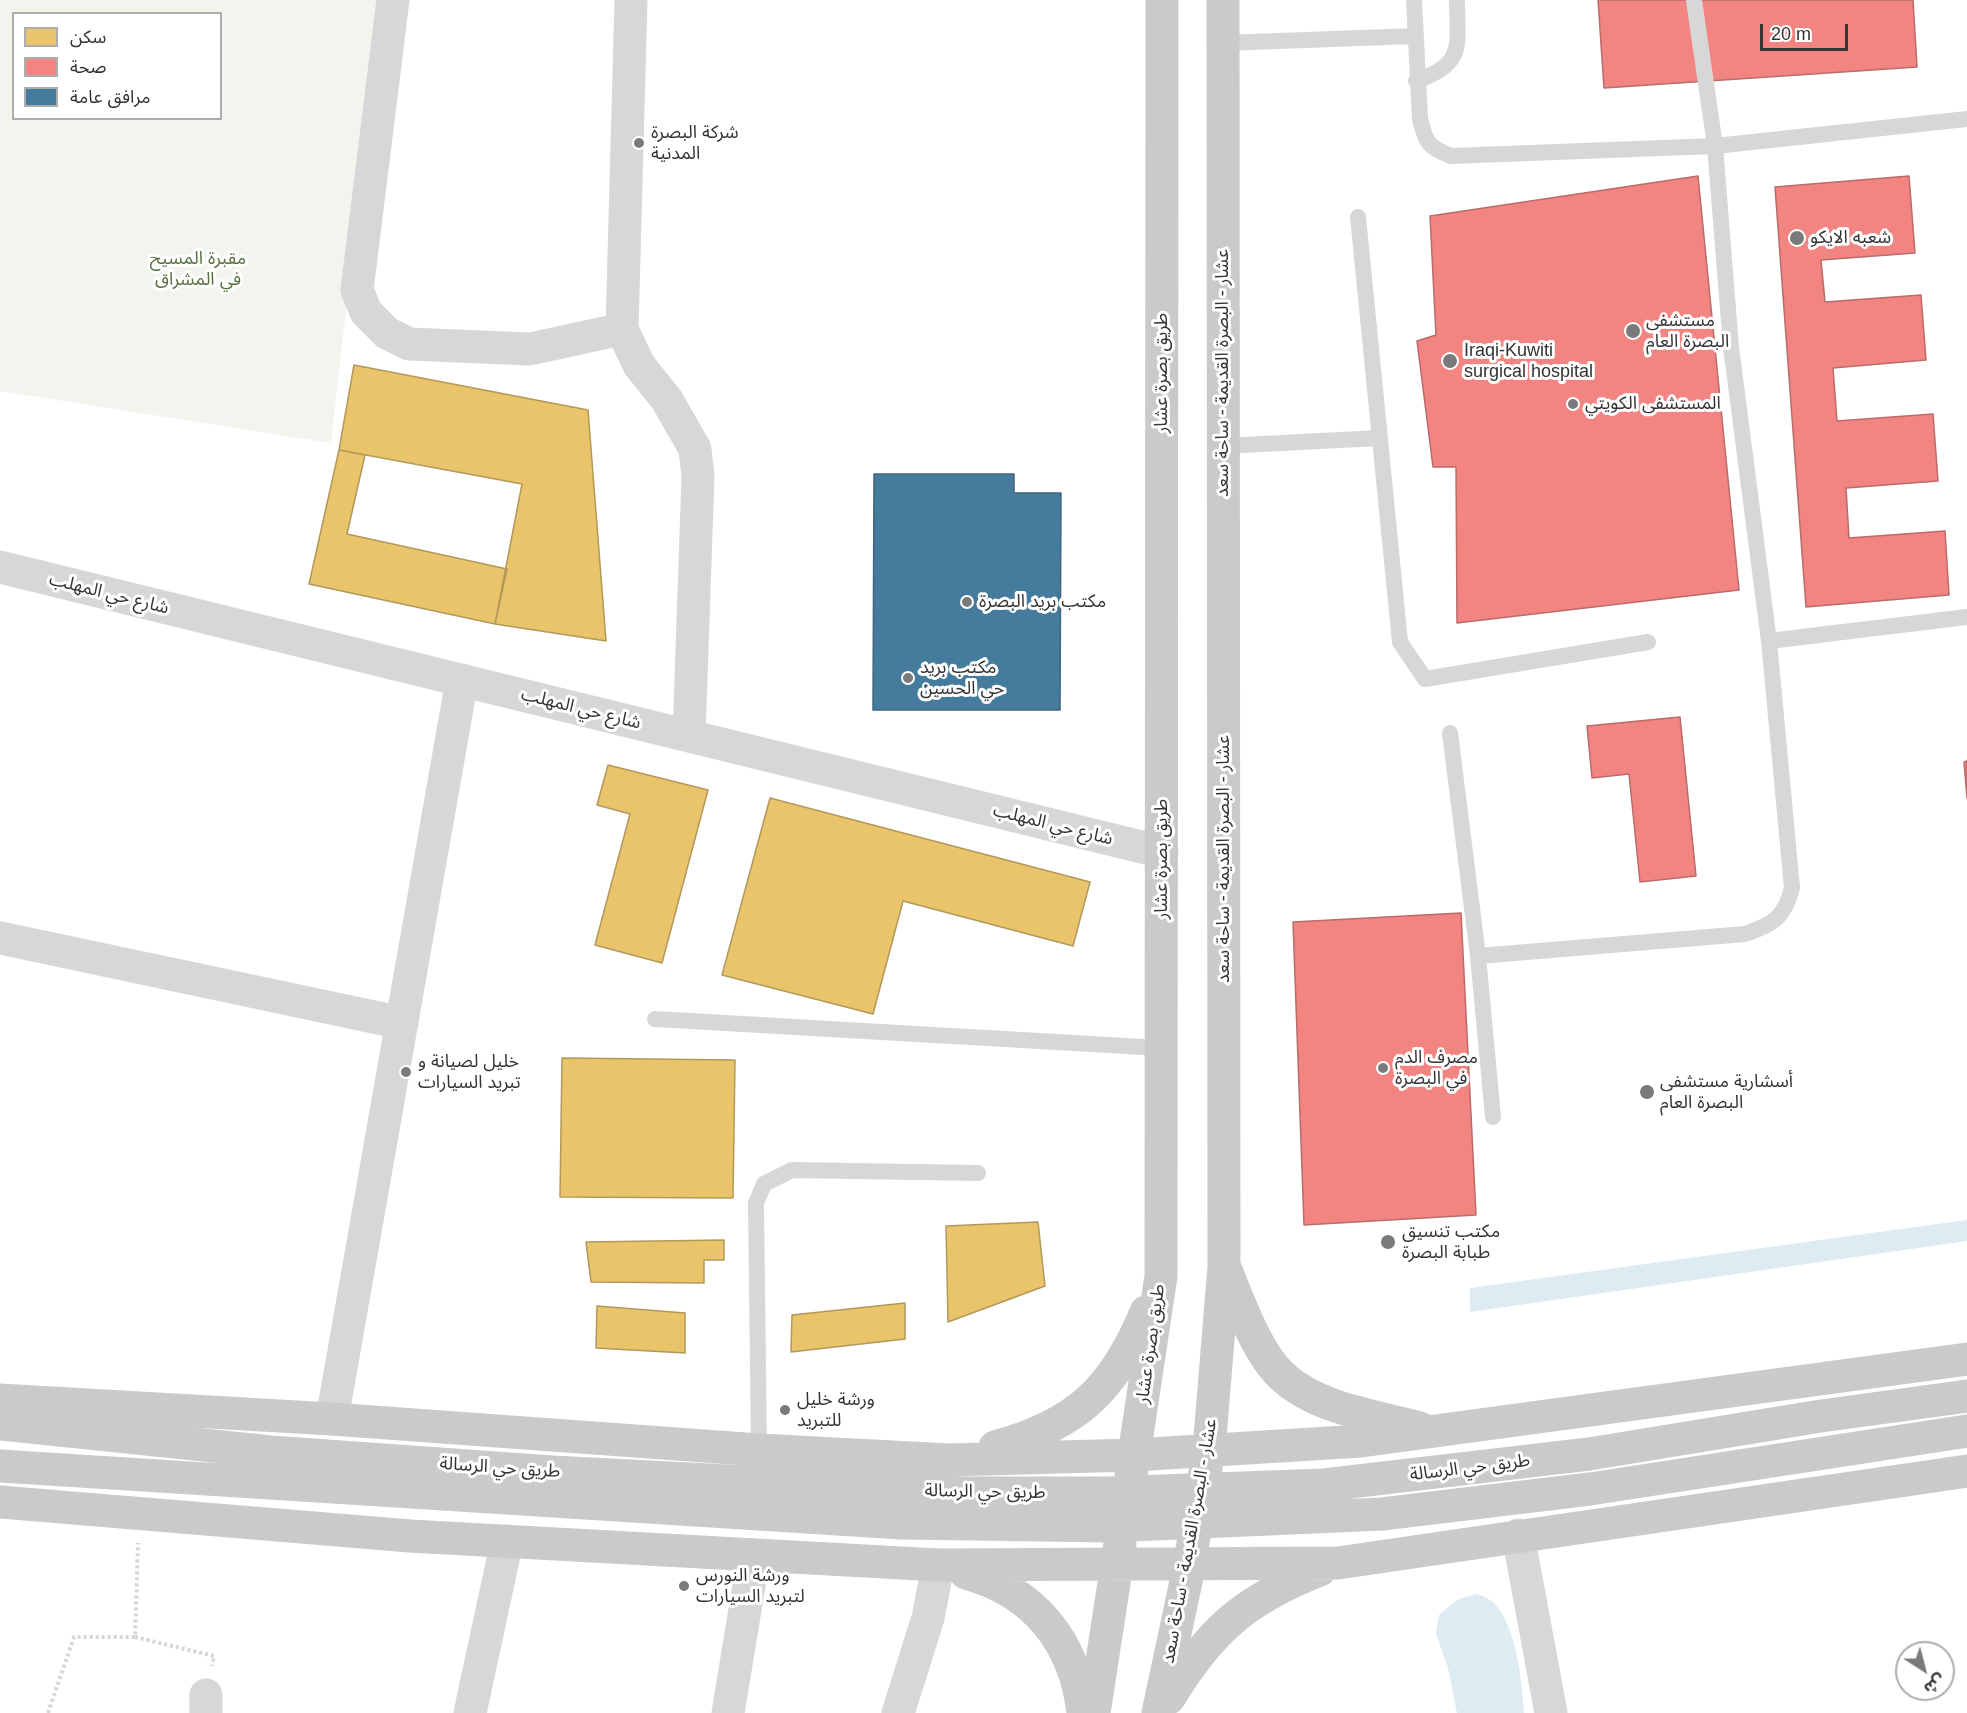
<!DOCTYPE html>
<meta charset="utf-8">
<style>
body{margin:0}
#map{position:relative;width:1967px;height:1713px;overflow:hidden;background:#fff;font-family:Arial,"Noto Sans Arabic",sans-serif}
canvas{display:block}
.legend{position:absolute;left:12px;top:12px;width:210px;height:108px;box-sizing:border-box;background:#fff;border:2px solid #adadad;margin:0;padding:8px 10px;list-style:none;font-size:18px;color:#333}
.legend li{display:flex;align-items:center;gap:12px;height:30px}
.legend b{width:30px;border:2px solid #adadad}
.north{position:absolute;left:1895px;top:1641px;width:60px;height:60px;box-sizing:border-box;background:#fff;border:2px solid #adadad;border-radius:50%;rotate:144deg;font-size:16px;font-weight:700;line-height:24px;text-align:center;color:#333}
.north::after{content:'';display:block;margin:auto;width:21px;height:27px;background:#7a7a7a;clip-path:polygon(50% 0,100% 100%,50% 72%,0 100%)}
.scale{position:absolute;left:1760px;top:24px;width:88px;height:27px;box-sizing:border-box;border:3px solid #333;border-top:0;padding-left:8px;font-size:18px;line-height:21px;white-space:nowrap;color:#333;-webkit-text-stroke:4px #fff;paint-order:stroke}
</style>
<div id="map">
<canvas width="1967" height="1713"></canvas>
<ul class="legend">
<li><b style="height:16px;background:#e9c46a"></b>سكن</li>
<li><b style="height:16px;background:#f28482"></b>صحة</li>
<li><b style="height:16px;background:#457b9d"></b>مرافق عامة</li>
</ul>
<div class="north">ش</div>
<div class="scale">20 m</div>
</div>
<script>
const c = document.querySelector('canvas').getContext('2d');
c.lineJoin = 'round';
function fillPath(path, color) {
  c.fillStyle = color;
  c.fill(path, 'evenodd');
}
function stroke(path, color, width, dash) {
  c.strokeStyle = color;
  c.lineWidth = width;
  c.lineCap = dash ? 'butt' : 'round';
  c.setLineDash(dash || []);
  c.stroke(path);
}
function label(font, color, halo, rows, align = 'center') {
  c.font = font + ' Arial,"Noto Sans Arabic",sans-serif';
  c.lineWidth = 6;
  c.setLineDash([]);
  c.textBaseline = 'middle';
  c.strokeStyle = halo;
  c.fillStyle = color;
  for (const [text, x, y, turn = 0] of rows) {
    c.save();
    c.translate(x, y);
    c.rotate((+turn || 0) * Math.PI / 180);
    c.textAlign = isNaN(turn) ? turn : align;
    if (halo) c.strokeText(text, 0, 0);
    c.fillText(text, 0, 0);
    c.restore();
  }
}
fillPath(new Path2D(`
 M 0,0 L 381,0 L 331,443 L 0,391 ZM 14,14 L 220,14 L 220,118 L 14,118 Z`), '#f1f5ed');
fillPath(new Path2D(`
 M 1967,1220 L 1967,1241 L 1470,1312 L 1470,1288 Z
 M 1475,1594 C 1515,1598 1522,1680 1524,1713 L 1457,1713 L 1448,1668 L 1436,1634 L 1439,1615 L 1457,1600 Z`), '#ddebf3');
const homes = new Path2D(`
 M 354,365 L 588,410 L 606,641 L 495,624 L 522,484 L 339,450 Z
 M 339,450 L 365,455 L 347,534 L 507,569 L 495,624 L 309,584 Z
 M 608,765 L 708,790 L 662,963 L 595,945 L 630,814 L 597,805 Z
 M 770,798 L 1090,882 L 1073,946 L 903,901 L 873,1014 L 722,975 Z
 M 562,1058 L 735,1060 L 733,1198 L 560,1197 Z
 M 1038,1222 L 1045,1286 L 948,1322 L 946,1226 Z
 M 724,1240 L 724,1260 L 704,1260 L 704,1283 L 591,1282 L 586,1242 Z
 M 905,1303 L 905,1339 L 791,1352 L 792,1315 Z
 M 597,1306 L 685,1313 L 685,1353 L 596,1348 Z`);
fillPath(homes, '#e9c46a');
stroke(homes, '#b2985a', 1.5);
const health = new Path2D(`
 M 1598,0 L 1913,0 L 1917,67 L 1604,88 Z
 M 1698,176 L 1739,590 L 1457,623 L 1456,467 L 1433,467 L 1417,341 L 1436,335 L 1430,216 Z
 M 1909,176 L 1915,253 L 1821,260 L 1825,302 L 1921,295 L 1926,360 L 1833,368 L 1837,421 L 1933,414 L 1938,481 L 1846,488 L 1849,538 L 1945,531 L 1949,595 L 1806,607 L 1775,187 Z
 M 1680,717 L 1696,876 L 1640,882 L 1629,774 L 1592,778 L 1587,726 Z
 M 1967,761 L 1967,798 L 1964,762 Z
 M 1461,913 L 1476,1215 L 1304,1225 L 1293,922 Z`);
fillPath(health, '#f28482');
stroke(health, '#b96c6a', 1.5);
const public = new Path2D(`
 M 874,474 L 1014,474 L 1014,493 L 1061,493 L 1060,710 L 873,710 Z`);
fillPath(public, '#457b9d');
stroke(public, '#40657d', 1.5);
stroke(new Path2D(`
 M 135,1637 L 214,1656 L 212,1666
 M 48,1713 L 74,1637 L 135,1637 L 138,1543`), '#d6d6d6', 4, [3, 3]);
stroke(new Path2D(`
 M 1414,0 L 1420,119 C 1426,143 1428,147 1451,156 L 1715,146 L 1967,119
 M 1223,43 L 1415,36
 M 1416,81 C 1466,64 1457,45 1457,0
 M 1358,217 L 1400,642 L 1425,679 L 1648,642
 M 1223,446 L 1379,438
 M 1769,641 L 1967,617
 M 1450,733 L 1478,956 L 1493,1117
 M 1478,956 L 1745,934 C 1774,924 1784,918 1792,888 L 1769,641 L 1731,347 L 1715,146 L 1694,0
 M 655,1019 L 1161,1048
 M 759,1450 L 756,1203 L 764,1184 L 792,1170 L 978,1173`), '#d7d7d7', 16);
stroke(new Path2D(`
 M 393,0 L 357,290 L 366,312 L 387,333 L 409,344 L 530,349 L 622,329
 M 631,0 L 622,329 L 639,365 L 667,400 L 695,449 L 698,476 L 689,736
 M 0,567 L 1162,852
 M 0,938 L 402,1023
 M 332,1419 L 462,680
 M 1518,1535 L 1551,1713
 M 206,1713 L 206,1695
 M 470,1713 L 507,1541
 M 728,1713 L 754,1555
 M 898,1713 L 928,1618 L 938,1565`), '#d7d7d7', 33);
stroke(new Path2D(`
 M 1226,1270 C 1239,1302 1257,1353 1282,1376 C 1317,1409 1376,1416 1420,1428
 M 0,1400 L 332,1419 L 759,1450 L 949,1460 L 1134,1455 L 1361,1441 L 1967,1359
 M 995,1447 C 1076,1425 1114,1390 1146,1312
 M 1131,1475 L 1161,1276 L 1162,0
 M 0,1502 L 410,1536 L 938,1565 L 1338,1563 L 1967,1471
 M 966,1573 C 1035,1592 1075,1642 1083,1713
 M 1169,1698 C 1210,1630 1246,1599 1320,1570
 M 1094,1713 L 1120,1544
 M 1158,1713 L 1188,1572 L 1209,1450 L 1224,1266 L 1223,0`), '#cacaca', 33);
stroke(new Path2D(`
 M 0,1424 L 271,1452 L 552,1472 L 962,1493 L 1106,1493 L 1324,1485 L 1589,1454 L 1821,1416 L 1967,1396
 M 0,1466 L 901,1523 L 1110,1526 L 1382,1514 L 1590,1489 L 1967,1431`), '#cacaca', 33);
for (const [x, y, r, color] of [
 [639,143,6,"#7a7a7a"],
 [1797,238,8,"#7a7a7a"],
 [1633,331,8,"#7a7a7a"],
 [1450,361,8,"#7a7a7a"],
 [1573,404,6,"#7a7a7a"],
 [967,602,6,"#7a7a7a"],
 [908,678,6,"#7a7a7a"],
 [1383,1068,6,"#7a7a7a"],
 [406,1072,6,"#7a7a7a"],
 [1647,1092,8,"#7a7a7a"],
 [1388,1242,8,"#7a7a7a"],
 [785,1410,6,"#7a7a7a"],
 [684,1586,6,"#7a7a7a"]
]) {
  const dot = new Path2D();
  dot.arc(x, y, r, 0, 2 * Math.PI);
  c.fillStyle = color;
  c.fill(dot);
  stroke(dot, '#fff', 2);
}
label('18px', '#333', '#fff', [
 ["شركة البصرة",651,133],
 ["المدنية",651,154],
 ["شعبه الايكو",1810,238],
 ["مستشفى",1646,321],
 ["البصرة العام",1646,342],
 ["Iraqi-Kuwiti",1464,351],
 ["surgical hospital",1464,372],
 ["المستشفى الكويتي",1585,404],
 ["مكتب بريد البصرة",979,602],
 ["مكتب بريد",920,668],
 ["حي الحسين",920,689],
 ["مصرف الدم",1395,1058],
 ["في البصرة",1395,1079],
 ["خليل لصيانة و",418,1062],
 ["تبريد السيارات",418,1083],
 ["أسشارية مستشفى",1660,1082],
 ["البصرة العام",1660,1103],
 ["مكتب تنسيق",1402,1232],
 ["طبابة البصرة",1402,1253],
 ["ورشة خليل",797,1400],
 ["للتبريد",797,1421],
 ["ورشة النورس",696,1576],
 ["لتبريد السيارات",696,1597]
], 'left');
label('18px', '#56703f', '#fff', [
 ["مقبرة المسيح",198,259],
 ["في المشراق",198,280]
]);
label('18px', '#333', '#fff', [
 ["طريق بصرة عشار",1162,373,-90],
 ["عشار - البصرة القديمة - ساحة سعد",1223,373,-90],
 ["شارع حي المهلب",109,594,14],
 ["شارع حي المهلب",581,709,14],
 ["شارع حي المهلب",1053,825,14],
 ["طريق بصرة عشار",1162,859,-90],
 ["عشار - البصرة القديمة - ساحة سعد",1224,859,-90],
 ["طريق بصرة عشار",1151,1344,-82],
 ["طريق حي الرسالة",500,1468,4],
 ["طريق حي الرسالة",1470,1468,-7],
 ["طريق حي الرسالة",985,1492,1],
 ["عشار - البصرة القديمة - ساحة سعد",1190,1541,-80]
]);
</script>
